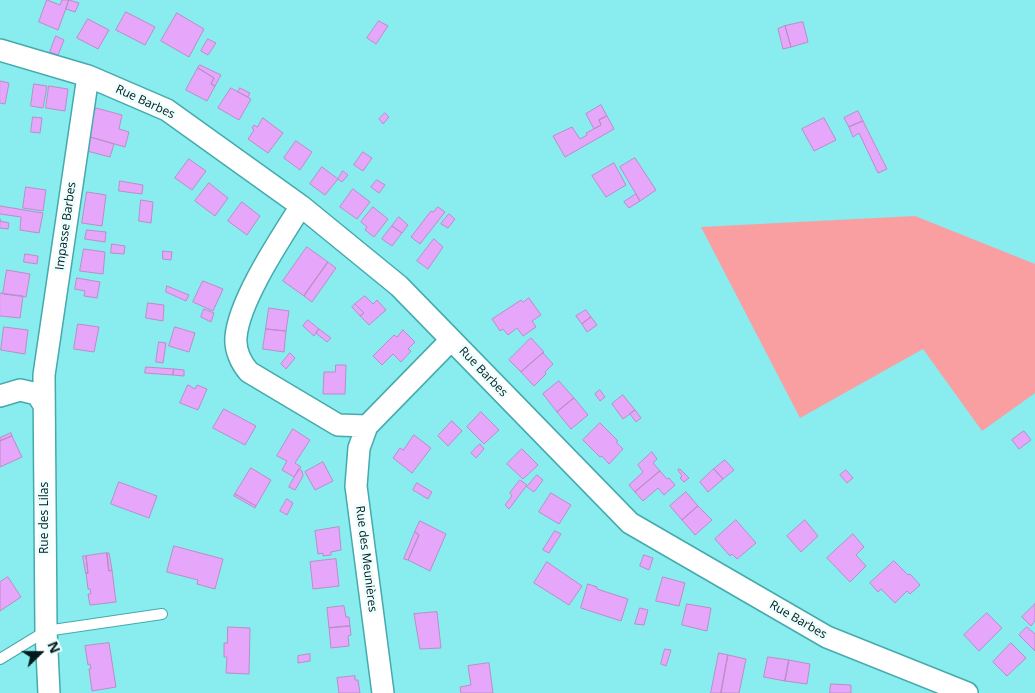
<!DOCTYPE html>
<meta charset="utf-8">
<style>
body{margin:0}
#map{position:relative;width:1035px;height:693px;overflow:hidden;background:#89ecef;font-family:"Open Sans",sans-serif}
canvas{display:block}
.north{position:absolute;left:15px;top:628px;width:50px;height:50px;-webkit-text-stroke:4px #ecfefe;paint-order:stroke;rotate:68deg;font-size:14px;font-weight:700;line-height:20px;text-align:center;color:#001b1d}
.north::after{content:'';display:block;margin:auto;width:18px;height:22px;background:#001b1d;clip-path:polygon(50% 0,100% 100%,50% 72%,0 100%)}
</style>
<div id="map">
<canvas width="1035" height="693"></canvas>
<div class="north">N</div>
</div>
<script>
const c = document.querySelector('canvas').getContext('2d');
c.lineJoin = 'round';
function fillPath(path, color) {
  c.fillStyle = color;
  c.fill(path, 'evenodd');
}
function stroke(path, color, width, dash) {
  c.strokeStyle = color;
  c.lineWidth = width;
  c.lineCap = dash ? 'butt' : 'round';
  c.setLineDash(dash || []);
  c.stroke(path);
}
function label(font, color, halo, rows, align = 'center') {
  c.font = font + ' "Open Sans",sans-serif';
  c.lineWidth = 5;
  c.setLineDash([]);
  c.textBaseline = 'middle';
  c.strokeStyle = halo;
  c.fillStyle = color;
  for (const [text, x, y, turn = 0] of rows) {
    c.save();
    c.translate(x, y);
    c.rotate((+turn || 0) * Math.PI / 180);
    c.textAlign = isNaN(turn) ? turn : align;
    if (halo) c.strokeText(text, 0, 0);
    c.fillText(text, 0, 0);
    c.restore();
  }
}
fillPath(new Path2D(`
 M 915,216 L 1035,264 L 1035,393 L 982,431 L 923,349 L 800,418 L 701,227 Z`), '#f99fa1');
const building = new Path2D(`
 M 47,0 L 60,5 L 62,0 L 69,0 L 58,30 L 39,22 Z
 M 69,0 L 79,3 L 75,12 L 66,9 Z
 M 126,12 L 155,27 L 145,45 L 116,30 Z
 M 177,13 L 204,29 L 189,57 L 161,41 Z
 M 88,19 L 109,30 L 98,49 L 77,38 Z
 M 379,21 L 388,26 L 376,44 L 367,38 Z
 M 803,22 L 808,42 L 791,47 L 785,26 Z
 M 785,26 L 791,47 L 783,49 L 778,29 Z
 M 56,36 L 64,40 L 58,55 L 50,52 Z
 M 208,39 L 216,43 L 208,55 L 201,51 Z
 M 200,65 L 221,75 L 215,86 L 211,84 L 214,78 L 198,68 Z
 M 198,68 L 214,78 L 211,84 L 215,86 L 207,101 L 186,90 Z
 M 0,81 L 9,83 L 5,104 L 0,103 Z
 M 34,84 L 47,86 L 43,108 L 31,106 Z
 M 49,86 L 68,89 L 65,111 L 46,108 Z
 M 231,88 L 251,99 L 239,120 L 218,108 Z
 M 240,88 L 250,93 L 248,97 L 238,92 Z
 M 601,105 L 607,116 L 599,120 L 601,125 L 594,129 L 586,114 Z
 M 96,108 L 122,115 L 119,129 L 129,132 L 125,147 L 87,136 Z
 M 858,111 L 863,121 L 849,127 L 844,118 Z
 M 385,113 L 389,117 L 383,124 L 379,119 Z
 M 607,116 L 614,129 L 565,157 L 553,136 L 572,127 L 580,139 L 587,135 L 586,133 L 601,125 L 599,120 Z
 M 33,117 L 42,118 L 40,133 L 31,132 Z
 M 263,118 L 283,133 L 268,153 L 248,139 L 254,130 L 252,128 L 254,125 L 257,127 Z
 M 824,118 L 836,140 L 814,151 L 802,129 Z
 M 863,121 L 887,169 L 878,173 L 859,133 L 853,137 L 849,127 Z
 M 87,136 L 114,144 L 110,157 L 83,150 Z
 M 296,141 L 312,152 L 300,170 L 284,158 Z
 M 363,152 L 372,158 L 363,171 L 354,165 Z
 M 635,158 L 656,190 L 640,201 L 620,167 Z
 M 189,159 L 206,171 L 192,190 L 175,178 Z
 M 614,163 L 626,185 L 606,197 L 592,176 Z
 M 322,167 L 338,179 L 325,195 L 310,184 Z
 M 343,171 L 348,175 L 342,182 L 338,179 Z
 M 377,180 L 385,185 L 379,193 L 371,187 Z
 M 120,181 L 143,185 L 142,194 L 119,191 Z
 M 209,183 L 228,198 L 215,216 L 195,201 Z
 M 26,187 L 46,190 L 43,211 L 23,208 Z
 M 353,189 L 370,202 L 357,219 L 340,207 Z
 M 87,192 L 106,195 L 102,226 L 82,223 Z
 M 636,194 L 640,201 L 629,208 L 624,202 Z
 M 141,200 L 153,202 L 151,223 L 139,221 Z
 M 242,202 L 260,216 L 247,235 L 228,221 Z
 M 0,206 L 43,213 L 39,233 L 20,230 L 21,217 L 0,214 Z
 M 373,207 L 388,219 L 374,237 L 365,230 L 367,227 L 361,222 Z
 M 438,207 L 445,212 L 420,244 L 411,237 L 431,211 L 433,212 Z
 M 449,214 L 455,219 L 448,228 L 441,224 Z
 M 399,217 L 408,225 L 402,233 L 392,226 Z
 M 0,219 L 0,221 L 9,223 L 8,229 L 0,228 Z
 M 392,226 L 402,233 L 392,246 L 382,239 Z
 M 87,230 L 106,232 L 105,242 L 85,239 Z
 M 434,239 L 443,247 L 428,269 L 417,261 Z
 M 112,244 L 125,246 L 124,254 L 111,253 Z
 M 307,247 L 328,262 L 304,296 L 283,281 Z
 M 84,249 L 105,252 L 103,274 L 80,271 Z
 M 163,251 L 172,252 L 171,260 L 163,259 Z
 M 25,254 L 38,256 L 37,264 L 24,262 Z
 M 328,262 L 336,268 L 312,302 L 304,296 Z
 M 7,270 L 30,274 L 26,297 L 3,294 Z
 M 77,278 L 100,282 L 97,298 L 84,296 L 85,291 L 75,289 Z
 M 203,281 L 223,289 L 213,311 L 193,302 Z
 M 167,286 L 189,295 L 186,301 L 166,292 Z
 M 0,293 L 23,296 L 20,318 L 0,316 Z
 M 365,296 L 373,304 L 377,300 L 386,310 L 369,325 L 360,316 L 364,313 L 355,304 Z
 M 529,298 L 541,315 L 532,321 L 536,327 L 523,336 L 517,328 L 508,335 L 503,329 L 500,331 L 492,319 L 521,300 L 523,302 Z
 M 148,303 L 164,305 L 163,321 L 146,318 Z
 M 355,304 L 364,313 L 360,316 L 352,307 Z
 M 269,308 L 289,311 L 286,331 L 266,329 Z
 M 204,309 L 214,313 L 211,322 L 201,317 Z
 M 586,310 L 591,317 L 582,324 L 576,316 Z
 M 591,317 L 597,325 L 587,332 L 582,324 Z
 M 308,320 L 319,329 L 314,336 L 303,326 Z
 M 78,324 L 99,327 L 94,352 L 74,349 Z
 M 4,327 L 28,330 L 25,354 L 1,350 Z
 M 175,327 L 195,333 L 189,352 L 169,346 Z
 M 266,329 L 286,331 L 284,352 L 263,349 Z
 M 319,329 L 331,338 L 327,342 L 316,333 Z
 M 403,330 L 415,342 L 408,349 L 411,351 L 401,362 L 393,354 L 382,365 L 373,356 L 394,335 L 397,337 Z
 M 531,338 L 544,352 L 521,372 L 509,360 Z
 M 159,342 L 166,343 L 163,363 L 156,362 Z
 M 290,353 L 295,358 L 286,369 L 281,364 Z
 M 543,353 L 553,364 L 545,372 L 546,374 L 534,386 L 521,372 Z
 M 336,365 L 346,365 L 345,394 L 323,394 L 324,372 L 335,372 Z
 M 146,367 L 174,369 L 173,375 L 145,373 Z
 M 174,369 L 184,370 L 184,376 L 173,375 Z
 M 559,381 L 574,398 L 557,412 L 543,394 Z
 M 188,385 L 195,389 L 197,385 L 207,389 L 198,410 L 180,403 Z
 M 600,390 L 605,397 L 600,401 L 595,394 Z
 M 623,395 L 635,410 L 623,419 L 612,404 Z
 M 574,398 L 588,415 L 571,429 L 557,412 Z
 M 224,409 L 256,426 L 245,445 L 213,428 Z
 M 635,410 L 641,418 L 636,422 L 630,414 Z
 M 481,412 L 499,430 L 484,444 L 467,427 Z
 M 452,421 L 462,431 L 448,446 L 438,436 Z
 M 600,423 L 618,441 L 616,442 L 623,449 L 609,464 L 602,456 L 600,457 L 583,440 Z
 M 293,429 L 310,440 L 295,463 L 301,467 L 294,477 L 282,470 L 287,461 L 277,456 Z
 M 1024,431 L 1031,440 L 1019,449 L 1012,440 Z
 M 11,433 L 12,436 L 0,441 L 0,438 Z
 M 414,435 L 431,448 L 412,473 L 393,458 L 400,448 L 403,450 Z
 M 12,436 L 22,457 L 0,467 L 0,441 Z
 M 480,444 L 484,449 L 476,458 L 471,453 Z
 M 522,449 L 538,465 L 523,479 L 507,464 Z
 M 652,452 L 657,459 L 653,463 L 660,471 L 635,492 L 629,485 L 643,472 L 638,465 Z
 M 725,460 L 734,470 L 723,479 L 714,469 Z
 M 323,462 L 333,481 L 315,490 L 305,472 Z
 M 251,468 L 271,480 L 256,506 L 235,494 Z
 M 299,469 L 302,471 L 303,476 L 295,490 L 289,487 Z
 M 680,469 L 689,478 L 684,482 L 680,478 L 682,476 L 678,470 Z
 M 714,469 L 723,479 L 708,492 L 700,482 Z
 M 846,470 L 853,478 L 847,483 L 840,475 Z
 M 660,471 L 667,479 L 669,478 L 675,485 L 664,495 L 658,488 L 643,501 L 635,492 Z
 M 537,475 L 543,480 L 534,492 L 527,487 Z
 M 520,480 L 527,485 L 509,509 L 505,505 L 512,496 L 510,493 Z
 M 119,482 L 157,496 L 149,518 L 111,504 Z
 M 417,483 L 432,492 L 428,499 L 413,490 Z
 M 686,492 L 698,506 L 682,520 L 670,506 Z
 M 551,493 L 571,505 L 559,524 L 539,512 Z
 M 235,494 L 256,506 L 255,508 L 234,496 Z
 M 287,499 L 293,503 L 287,515 L 280,511 Z
 M 698,506 L 712,520 L 695,535 L 682,520 Z
 M 736,520 L 756,543 L 737,559 L 732,554 L 730,556 L 715,539 Z
 M 805,520 L 818,536 L 801,552 L 787,536 Z
 M 420,521 L 446,534 L 430,571 L 408,560 L 419,535 L 415,532 Z
 M 339,527 L 341,550 L 331,552 L 331,555 L 323,556 L 323,553 L 318,554 L 315,531 Z
 M 555,531 L 561,534 L 549,553 L 543,550 Z
 M 415,532 L 419,535 L 408,560 L 404,559 Z
 M 853,534 L 864,547 L 856,555 L 866,566 L 850,582 L 827,558 Z
 M 174,546 L 223,559 L 215,589 L 197,584 L 198,580 L 167,572 Z
 M 107,553 L 109,553 L 112,570 L 109,571 Z
 M 107,553 L 109,571 L 112,570 L 116,602 L 90,605 L 88,594 L 91,594 L 90,589 L 88,589 L 86,573 L 88,573 L 86,556 Z
 M 644,555 L 653,558 L 649,570 L 640,566 Z
 M 83,556 L 86,556 L 88,573 L 86,573 Z
 M 336,559 L 339,586 L 313,589 L 310,562 Z
 M 894,561 L 908,575 L 910,574 L 920,585 L 910,594 L 907,591 L 895,603 L 881,589 L 878,592 L 870,583 Z
 M 547,562 L 582,586 L 569,605 L 534,583 Z
 M 8,577 L 21,597 L 0,611 L 0,582 Z
 M 663,577 L 685,583 L 679,606 L 656,601 Z
 M 588,584 L 597,587 L 597,589 L 628,599 L 621,621 L 581,608 Z
 M 687,604 L 711,608 L 707,631 L 682,625 Z
 M 1035,604 L 1035,621 L 1031,626 L 1022,617 Z
 M 344,606 L 346,617 L 349,617 L 350,626 L 329,628 L 327,608 Z
 M 640,608 L 648,610 L 644,625 L 635,624 Z
 M 437,612 L 441,648 L 420,649 L 414,614 Z
 M 987,613 L 1002,628 L 979,651 L 964,635 Z
 M 350,626 L 351,635 L 348,636 L 349,646 L 331,648 L 329,628 Z
 M 228,627 L 250,628 L 249,674 L 226,673 L 227,657 L 224,657 L 224,643 L 227,643 Z
 M 1027,627 L 1035,634 L 1035,651 L 1019,635 Z
 M 109,643 L 116,687 L 92,691 L 89,669 L 91,669 L 90,664 L 88,665 L 85,646 Z
 M 1011,643 L 1026,658 L 1007,676 L 993,662 Z
 M 665,649 L 671,650 L 666,666 L 661,664 Z
 M 719,653 L 728,655 L 721,693 L 711,693 Z
 M 310,654 L 310,661 L 298,663 L 298,656 Z
 M 728,655 L 746,659 L 739,693 L 721,693 Z
 M 768,657 L 789,660 L 785,681 L 764,677 Z
 M 789,660 L 810,664 L 807,684 L 785,681 Z
 M 489,663 L 493,693 L 461,693 L 460,687 L 471,685 L 468,666 Z
 M 355,676 L 355,680 L 358,680 L 360,693 L 339,693 L 337,678 Z
 M 831,684 L 851,685 L 851,693 L 830,693 Z`);
fillPath(building, '#e6a6fa');
stroke(building, '#b98ec6', 1);
const service = new Path2D(`
 M 0,659 L 46,631 L 162,614`);
const minor = new Path2D(`
 M 0,50 L 88,76 L 167,110 L 301,206 L 399,286 L 630,523 L 827,637 L 967,693
 M 301,206 C 281,238 239,300 236,337 C 235,350 241,363 249,372 L 338,425 L 367,426
 M 0,396 L 20,390 L 37,394 L 44,405
 M 49,693 L 46,631 L 44,375 L 88,76
 M 383,693 L 356,486 L 359,448 L 367,426 L 451,340`);
stroke(service, '#45aaad', 12);
stroke(minor, '#45aaad', 24);
stroke(service, '#fff', 10);
stroke(minor, '#fff', 21);
label('12px', '#001b1d', '#ecfefe', [
 ["Rue Barbes",145,102,25],
 ["Impasse Barbes",66,226,-82],
 ["Rue Barbes",483,372,46],
 ["Rue des Lilas",45,518,-90],
 ["Rue des Meunières",366,559,83],
 ["Rue Barbes",798,620,30]
]);
</script>
